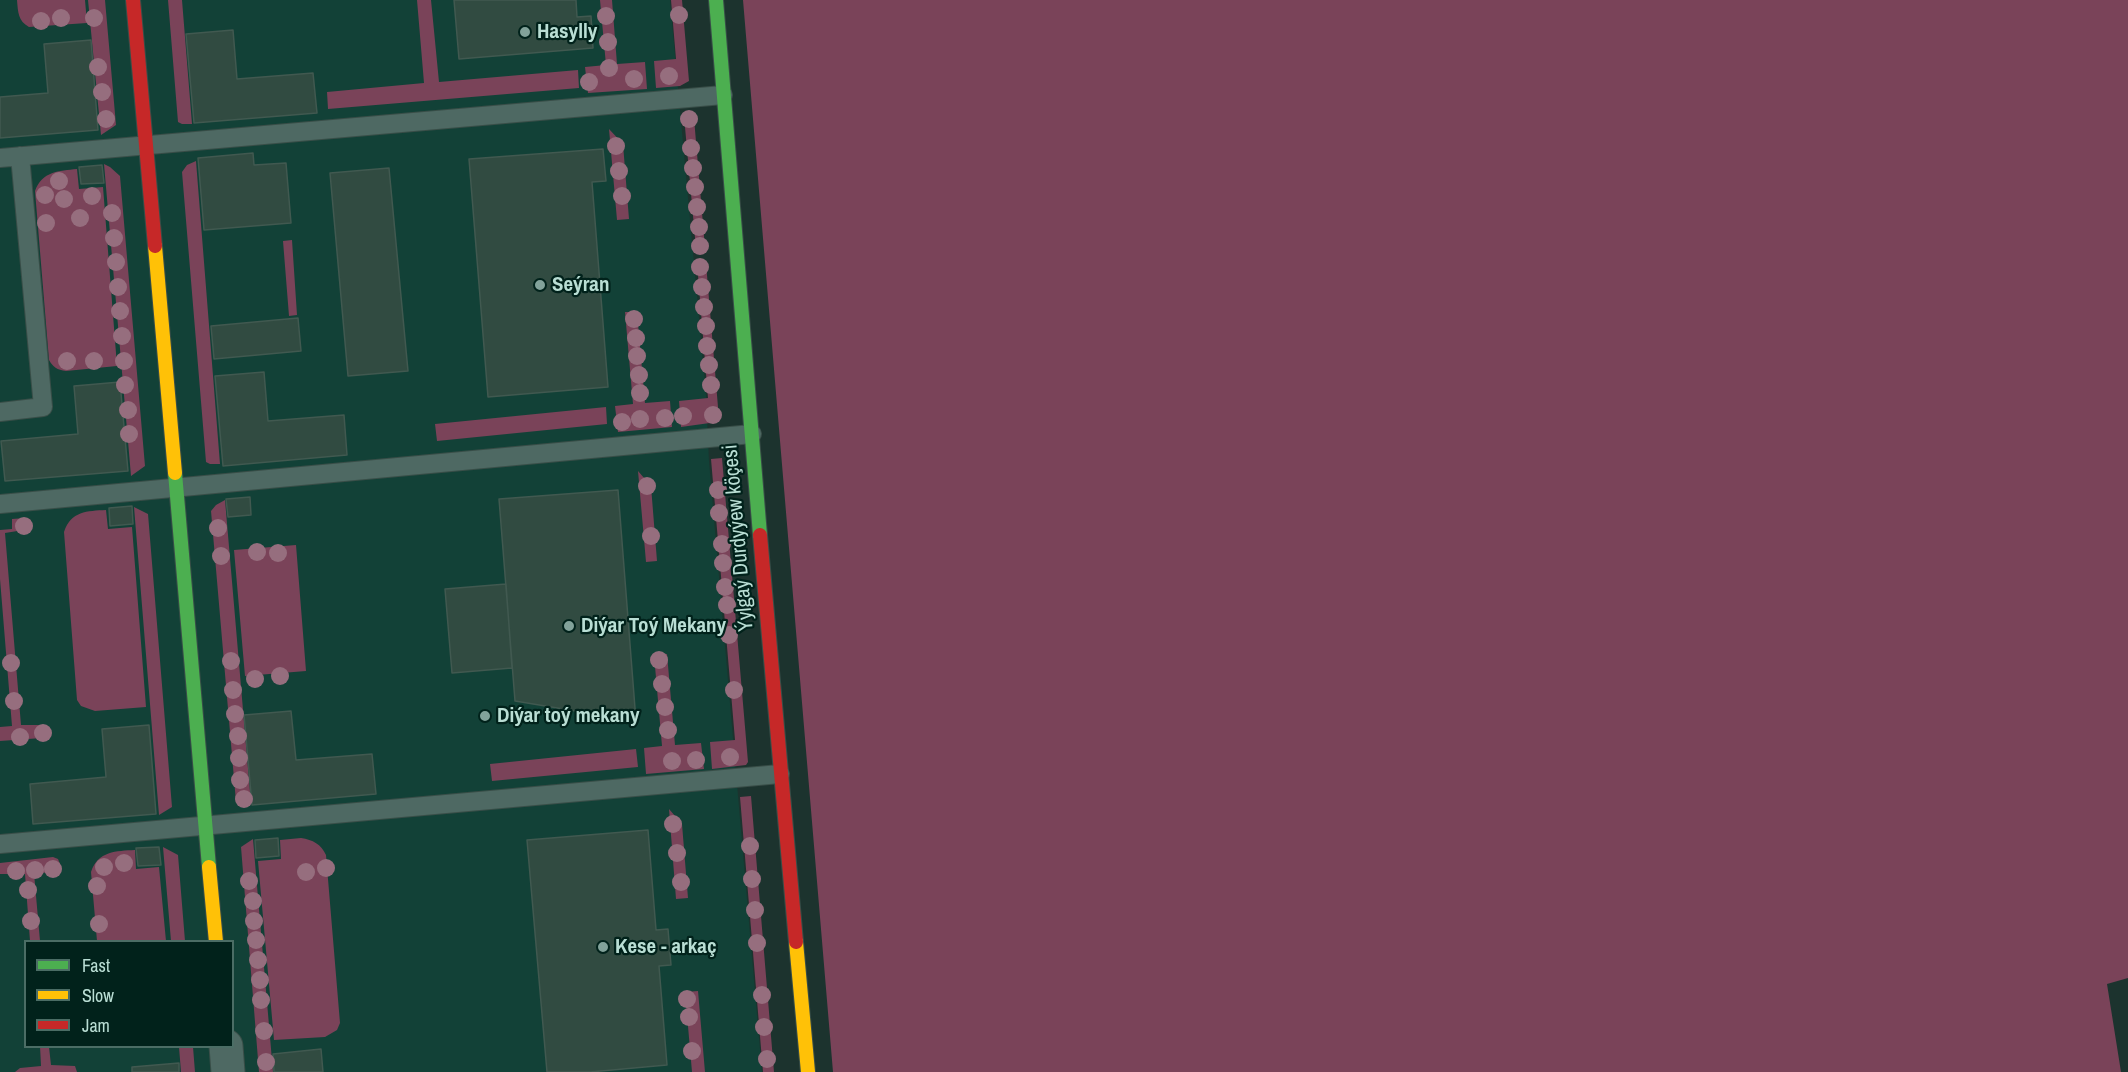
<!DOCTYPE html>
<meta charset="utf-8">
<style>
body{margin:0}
#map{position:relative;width:2128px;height:1072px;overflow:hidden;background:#1c332e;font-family:"Archivo Narrow",sans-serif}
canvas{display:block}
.legend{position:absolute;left:24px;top:940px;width:210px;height:108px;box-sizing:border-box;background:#01221b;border:2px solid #4b6d65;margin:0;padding:8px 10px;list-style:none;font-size:18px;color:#b9ded4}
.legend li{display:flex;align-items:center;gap:12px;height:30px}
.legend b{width:30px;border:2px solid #4b6d65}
</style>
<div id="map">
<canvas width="2128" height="1072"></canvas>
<ul class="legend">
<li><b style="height:8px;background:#4caf50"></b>Fast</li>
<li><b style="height:8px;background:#ffc107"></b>Slow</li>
<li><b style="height:8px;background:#c62828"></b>Jam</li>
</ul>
</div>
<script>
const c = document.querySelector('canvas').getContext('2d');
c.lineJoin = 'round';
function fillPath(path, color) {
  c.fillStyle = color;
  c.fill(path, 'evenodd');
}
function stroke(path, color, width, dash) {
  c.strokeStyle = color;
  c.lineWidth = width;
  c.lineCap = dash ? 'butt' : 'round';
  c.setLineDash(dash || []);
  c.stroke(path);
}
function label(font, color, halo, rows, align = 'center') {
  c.font = font + ' "Archivo Narrow",sans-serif';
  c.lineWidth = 4.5;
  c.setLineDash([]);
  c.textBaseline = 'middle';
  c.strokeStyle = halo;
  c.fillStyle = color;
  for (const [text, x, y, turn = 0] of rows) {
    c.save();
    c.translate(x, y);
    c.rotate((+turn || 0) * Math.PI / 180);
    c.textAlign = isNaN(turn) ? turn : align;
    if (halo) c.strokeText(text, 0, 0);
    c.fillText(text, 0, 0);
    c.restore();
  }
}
fillPath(new Path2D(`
 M 0,0 L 670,0 L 706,395 L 709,461 L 762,1072 L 0,1072 ZM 26,942 L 232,942 L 232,1046 L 26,1046 Z`), '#124137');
fillPath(new Path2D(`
 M 17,0 L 85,0 L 87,23 L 29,27 C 18,21 18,12 17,0 Z
 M 88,0 L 105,0 L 116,125 L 101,135 Z
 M 168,0 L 182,0 L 192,124 L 182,124 L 178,122 Z
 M 417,0 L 431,0 L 439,82 L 578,70 L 579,88 L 328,109 L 327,92 L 424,83 Z
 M 600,0 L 612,0 L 617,64 L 645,62 L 647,89 L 588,93 L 585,67 L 606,65 Z
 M 671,0 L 682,0 L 689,81 L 680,86 L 656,88 L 654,61 L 676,59 Z
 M 743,0 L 2128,0 L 2128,978 L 2107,984 L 2121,1072 L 833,1072 Z
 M 684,116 L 694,118 L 705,248 L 696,249 Z
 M 609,129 L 623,144 L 629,219 L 617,220 Z
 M 196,161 L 220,464 L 210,464 L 206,462 L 182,172 L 187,165 Z
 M 104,164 L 110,167 L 120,176 L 145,466 L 131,476 Z
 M 77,169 L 79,189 L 103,187 L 117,366 L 66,371 C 57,370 53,367 49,360 L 35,191 C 42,171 59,171 77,169 Z
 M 292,240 L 297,315 L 289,316 L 283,241 Z
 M 697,263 L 706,263 L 719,419 L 717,422 L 681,427 L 679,401 L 708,398 Z
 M 625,312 L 637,312 L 645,403 L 670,401 L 672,427 L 618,432 L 615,406 L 633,404 Z
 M 606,407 L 607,424 L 437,441 L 435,424 Z
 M 722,458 L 748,762 L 746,765 L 712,769 L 710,742 L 735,740 L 711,459 Z
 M 638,471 L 651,486 L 657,561 L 646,562 Z
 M 225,500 L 251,803 L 240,804 L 236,802 L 211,511 L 216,505 Z
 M 134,507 L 148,514 L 172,807 L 159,815 Z
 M 106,510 L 108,529 L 132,527 L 146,707 L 95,711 L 81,706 L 77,700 L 64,532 C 71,511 87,511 106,510 Z
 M 25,518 L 30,519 L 32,524 L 30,529 L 5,533 L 21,725 L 46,725 L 48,730 L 47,735 L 42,738 L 0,741 L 0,727 L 12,726 L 0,579 L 0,530 L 12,529 L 12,519 Z
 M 296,545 L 306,671 L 245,676 L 234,550 Z
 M 667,654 L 675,745 L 701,743 L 704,769 L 646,774 L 644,748 L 662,746 L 654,655 Z
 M 636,749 L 638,767 L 492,781 L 490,764 Z
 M 751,796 L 774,1072 L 763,1072 L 740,797 Z
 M 669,809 L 682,824 L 688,898 L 676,899 Z
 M 301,838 C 313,840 321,844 326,855 L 340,1023 L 337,1030 L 325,1037 L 274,1040 L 258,861 L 281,859 L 280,840 Z
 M 253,839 L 273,1072 L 259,1072 L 241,847 Z
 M 163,847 L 178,855 L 185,941 L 171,941 Z
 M 135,850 L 136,869 L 159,867 L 166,941 L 97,941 L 91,872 C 98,851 116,851 135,850 Z
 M 53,857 L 58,859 L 60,864 C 57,875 43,872 34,873 L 40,941 L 30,941 L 25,874 L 0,874 L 0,863 Z
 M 698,991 L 705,1072 L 692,1072 L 685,992 Z
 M 40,1046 L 49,1047 L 51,1065 L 75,1066 L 77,1072 L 15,1072 L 20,1068 L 41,1066 Z
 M 179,1047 L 193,1047 L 195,1072 L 181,1072 Z`), '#7a4359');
const building = new Path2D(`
 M 454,0 L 576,0 L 577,17 L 591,16 L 593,48 L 459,59 Z
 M 233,30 L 237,79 L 313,73 L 317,113 L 194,123 L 186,34 Z
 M 91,40 L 98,130 L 0,138 L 0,97 L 48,93 L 44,44 Z
 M 603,149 L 606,181 L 592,182 L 608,387 L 488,397 L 469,159 Z
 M 253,153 L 254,165 L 286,163 L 291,223 L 204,230 L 198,158 Z
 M 102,165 L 104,183 L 81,184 L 79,167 Z
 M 389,168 L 408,371 L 348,376 L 330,173 Z
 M 298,318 L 301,351 L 214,359 L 211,326 Z
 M 264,372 L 268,421 L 344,415 L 347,455 L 223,466 L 215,376 Z
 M 120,382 L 128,471 L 5,481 L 1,441 L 78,434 L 74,386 Z
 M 618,490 L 636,721 L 515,701 L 499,499 Z
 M 250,497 L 251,515 L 228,517 L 226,499 Z
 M 132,506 L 133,524 L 110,526 L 109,508 Z
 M 506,584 L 512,668 L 452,673 L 445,589 Z
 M 291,711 L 296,760 L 372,754 L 376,794 L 252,805 L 244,715 Z
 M 149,725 L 156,814 L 33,824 L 30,784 L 106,777 L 102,729 Z
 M 648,830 L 656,930 L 668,929 L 671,965 L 659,966 L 667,1065 L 590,1072 L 547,1072 L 527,840 Z
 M 278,838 L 279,856 L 256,858 L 255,840 Z
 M 159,847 L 161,865 L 138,866 L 136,848 Z
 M 321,1049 L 323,1072 L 274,1072 L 273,1054 Z
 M 179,1063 L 179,1072 L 132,1072 L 132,1067 Z`);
fillPath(building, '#314b41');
stroke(building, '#415950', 1.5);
const lane = new Path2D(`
 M 0,158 L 723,95
 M 0,412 L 43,407 L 20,156
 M 0,504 L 752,434
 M 0,844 L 780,774`);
const street = new Path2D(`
 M 226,1046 L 228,1072`);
const fast = new Path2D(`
 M 716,0 L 760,535
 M 175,473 L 209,867`);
const slow = new Path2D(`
 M 155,246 L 175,473
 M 209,867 L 216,942
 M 796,942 L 808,1072`);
const jam = new Path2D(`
 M 133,0 L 155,246
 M 760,535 L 796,942`);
stroke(lane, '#394e48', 20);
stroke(street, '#394e48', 35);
stroke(fast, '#394e48', 16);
stroke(slow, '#394e48', 16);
stroke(jam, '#394e48', 16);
stroke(lane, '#4e6963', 18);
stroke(street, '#4e6963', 33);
stroke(fast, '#4caf50', 14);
stroke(slow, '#ffc107', 14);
stroke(jam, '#c62828', 14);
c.fillStyle = '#966e7e';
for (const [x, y] of [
 [679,15],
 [606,16],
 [61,18],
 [94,18],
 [41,21],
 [608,42],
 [98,67],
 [609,68],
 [669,76],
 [634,79],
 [589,82],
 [102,92],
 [106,119],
 [689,119],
 [616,146],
 [691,148],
 [693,168],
 [619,171],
 [59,181],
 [695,187],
 [45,195],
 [92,196],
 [622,196],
 [64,199],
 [697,207],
 [112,213],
 [80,218],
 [46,223],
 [699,227],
 [114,238],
 [700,246],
 [116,262],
 [700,267],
 [118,287],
 [702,287],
 [704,307],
 [120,311],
 [634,319],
 [706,326],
 [122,336],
 [636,338],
 [707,346],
 [637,356],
 [67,361],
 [94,361],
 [124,361],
 [709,365],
 [639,375],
 [125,385],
 [711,385],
 [640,393],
 [128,410],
 [713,415],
 [683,416],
 [665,418],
 [640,419],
 [622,422],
 [129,434],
 [647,486],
 [718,490],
 [719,513],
 [24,526],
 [218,528],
 [651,536],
 [722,544],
 [257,552],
 [278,553],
 [221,556],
 [723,563],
 [725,587],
 [727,605],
 [729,635],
 [659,660],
 [231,661],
 [11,663],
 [280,676],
 [255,679],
 [662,684],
 [233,690],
 [734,690],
 [14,701],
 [665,707],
 [235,714],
 [668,730],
 [43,733],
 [238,736],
 [20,737],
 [730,757],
 [239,758],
 [696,760],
 [672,761],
 [240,780],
 [244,799],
 [673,824],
 [750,846],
 [677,853],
 [124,863],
 [104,867],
 [326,868],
 [53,869],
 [35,870],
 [16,871],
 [306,872],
 [752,879],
 [249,881],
 [681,882],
 [97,886],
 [28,890],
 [253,901],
 [755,910],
 [31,921],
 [254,921],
 [99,924],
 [256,940],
 [757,943],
 [258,960],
 [260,980],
 [762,995],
 [687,999],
 [261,1000],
 [689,1017],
 [764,1027],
 [264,1031],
 [692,1051],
 [767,1059],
 [266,1062]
]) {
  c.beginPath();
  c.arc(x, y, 9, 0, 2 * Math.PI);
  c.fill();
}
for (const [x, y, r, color] of [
 [525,32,6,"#82a29a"],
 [540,285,6,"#82a29a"],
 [569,626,6,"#82a29a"],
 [485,716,6,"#82a29a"],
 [603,947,6,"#82a29a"]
]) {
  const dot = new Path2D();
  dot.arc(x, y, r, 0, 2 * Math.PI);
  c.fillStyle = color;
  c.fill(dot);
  stroke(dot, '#01221b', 2);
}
label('bold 21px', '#b9ded4', '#01221b', [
 ["Hasylly",537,32],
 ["Seýran",552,285],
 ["Diýar Toý Mekany",581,626],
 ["Diýar toý mekany",497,716],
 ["Kese - arkaç",615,947]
], 'left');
label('21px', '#b9ded4', '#01221b', [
 ["Ýylgaý Durdyýew köçesi",739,538,-95]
]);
</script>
